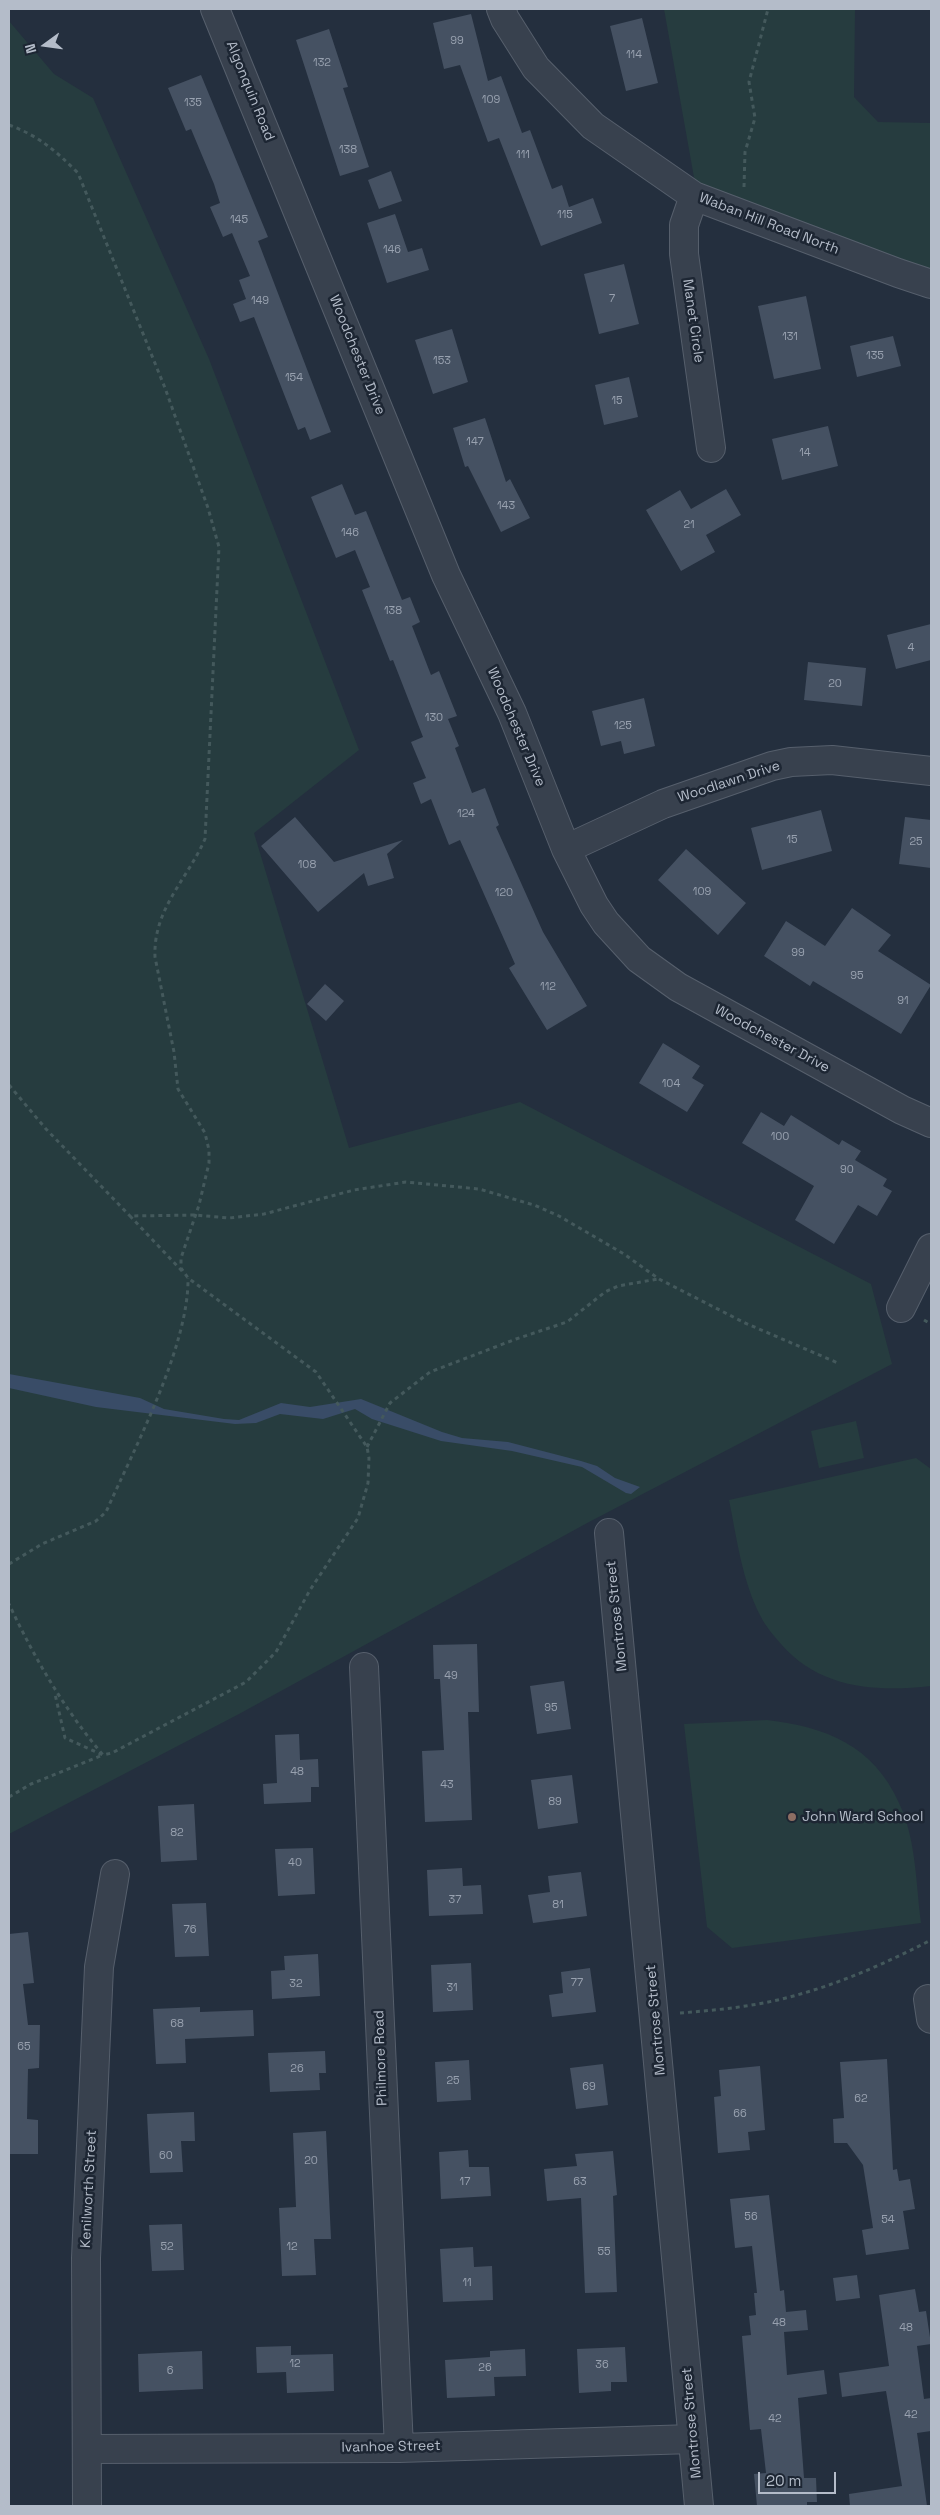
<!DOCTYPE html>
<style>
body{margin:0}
#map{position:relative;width:940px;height:2515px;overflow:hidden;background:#242f3e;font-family:"Space Grotesk",sans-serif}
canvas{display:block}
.frame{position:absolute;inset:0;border:10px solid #b4bcc9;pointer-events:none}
.north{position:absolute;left:20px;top:20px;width:50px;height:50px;-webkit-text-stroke:4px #1d2633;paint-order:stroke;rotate:256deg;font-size:14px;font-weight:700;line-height:20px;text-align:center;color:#b4bcc9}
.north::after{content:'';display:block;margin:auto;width:18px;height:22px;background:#b4bcc9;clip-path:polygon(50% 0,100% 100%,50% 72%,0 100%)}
.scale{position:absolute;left:758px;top:2472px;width:78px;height:22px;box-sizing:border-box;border:2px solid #b4bcc9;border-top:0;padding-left:6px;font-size:15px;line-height:18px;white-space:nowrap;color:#b4bcc9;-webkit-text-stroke:4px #1d2633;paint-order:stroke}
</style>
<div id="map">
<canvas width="940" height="2515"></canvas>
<div class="frame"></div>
<div class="north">N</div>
<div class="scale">20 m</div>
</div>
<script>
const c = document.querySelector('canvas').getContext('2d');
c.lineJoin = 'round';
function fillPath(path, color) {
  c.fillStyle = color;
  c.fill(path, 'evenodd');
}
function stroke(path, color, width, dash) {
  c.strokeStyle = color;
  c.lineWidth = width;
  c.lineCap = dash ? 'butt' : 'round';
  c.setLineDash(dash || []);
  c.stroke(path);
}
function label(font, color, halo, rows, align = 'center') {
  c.font = font + ' "Space Grotesk",sans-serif';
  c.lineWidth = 5;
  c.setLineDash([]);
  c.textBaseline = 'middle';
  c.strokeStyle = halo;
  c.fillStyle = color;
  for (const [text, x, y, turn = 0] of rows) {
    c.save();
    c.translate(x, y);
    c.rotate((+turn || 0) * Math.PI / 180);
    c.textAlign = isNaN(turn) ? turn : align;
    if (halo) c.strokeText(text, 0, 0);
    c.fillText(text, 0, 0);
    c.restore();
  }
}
fillPath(new Path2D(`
 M 664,9 L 855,9 L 854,97 L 878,122 L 931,123 L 931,278 L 695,183 Z
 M 9,21 L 54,74 L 93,98 L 209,359 L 359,750 L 254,833 L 349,1148 L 520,1102 L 871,1284 L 892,1364 L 589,1522 L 239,1714 L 9,1834 Z
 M 856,1421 L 864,1458 L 819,1468 L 811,1431 Z
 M 916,1458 L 931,1469 L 931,1686 C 876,1692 820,1689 781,1644 C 774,1636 766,1627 761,1617 C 742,1581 737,1539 729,1500 Z
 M 767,1720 C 826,1727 873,1745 899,1803 C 916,1838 916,1884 921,1923 L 732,1948 L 707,1927 L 684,1724 Z`), '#263c3f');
fillPath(new Path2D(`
 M 9,1374 L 140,1398 L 164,1409 L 224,1419 L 239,1420 L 281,1403 L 310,1407 L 361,1399 L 442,1432 L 462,1438 L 508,1442 L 581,1461 L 597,1466 L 615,1478 L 640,1487 L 631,1494 L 626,1493 L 582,1467 L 512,1451 L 441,1441 L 372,1419 L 355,1409 L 323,1419 L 280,1414 L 256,1423 L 235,1424 L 96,1407 L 9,1388 Z`), '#394c67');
fillPath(new Path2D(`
 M 471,14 L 488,81 L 501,76 L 522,133 L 530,130 L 552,189 L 562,185 L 569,207 L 593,198 L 602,223 L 541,246 L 499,138 L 488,142 L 460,65 L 444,69 L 433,23 Z
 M 642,18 L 658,83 L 626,91 L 610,26 Z
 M 329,29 L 348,87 L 343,88 L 369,167 L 340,176 L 296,40 Z
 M 201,75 L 268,237 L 258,241 L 331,432 L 310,440 L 305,427 L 298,430 L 254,317 L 240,322 L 233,304 L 246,299 L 239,280 L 250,276 L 232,233 L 223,237 L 210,207 L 220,203 L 214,184 L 191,129 L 186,131 L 168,88 Z
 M 391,171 L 402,201 L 379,209 L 368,180 Z
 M 395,214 L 408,252 L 422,248 L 429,270 L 387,283 L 367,223 Z
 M 624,264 L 639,324 L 599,334 L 584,274 Z
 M 806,296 L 821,369 L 774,379 L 758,306 Z
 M 452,329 L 468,382 L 433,394 L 415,340 Z
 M 893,336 L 901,366 L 857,377 L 850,346 Z
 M 629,377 L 638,417 L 604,425 L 595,385 Z
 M 485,418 L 506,482 L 510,479 L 530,518 L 501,532 L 468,466 L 465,467 L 453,428 Z
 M 828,426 L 838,466 L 782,480 L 772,439 Z
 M 342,484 L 355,515 L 366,511 L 402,600 L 410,597 L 420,622 L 412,626 L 431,675 L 439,671 L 457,716 L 448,719 L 459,746 L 455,748 L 472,793 L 485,788 L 499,825 L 496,827 L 543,932 L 587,1006 L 547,1030 L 509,968 L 515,964 L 460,840 L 449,845 L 431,799 L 421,804 L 413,783 L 426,778 L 411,742 L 423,737 L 393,660 L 390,661 L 362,590 L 370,587 L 355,550 L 336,558 L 311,497 Z
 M 726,489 L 741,515 L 706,535 L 715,552 L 681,571 L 646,510 L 680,490 L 691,509 Z
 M 931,624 L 931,660 L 896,669 L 887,635 Z
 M 808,662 L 866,668 L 862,706 L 804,700 Z
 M 644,698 L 655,746 L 624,754 L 621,741 L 601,746 L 592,711 Z
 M 821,810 L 832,851 L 762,870 L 751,828 Z
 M 295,817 L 334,862 L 403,840 L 387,854 L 394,878 L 368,886 L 364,873 L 318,912 L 261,846 Z
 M 905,817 L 931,820 L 931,868 L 899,864 Z
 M 686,849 L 746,903 L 718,935 L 658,880 Z
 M 852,908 L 891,935 L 878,951 L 931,985 L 901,1034 L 813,981 L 810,986 L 764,956 L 786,921 L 825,946 Z
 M 325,984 L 344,1001 L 326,1021 L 307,1004 Z
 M 663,1043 L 700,1066 L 692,1078 L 704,1085 L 687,1112 L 639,1083 Z
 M 761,1112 L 784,1126 L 791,1115 L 839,1145 L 842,1140 L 861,1151 L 855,1160 L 887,1179 L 883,1186 L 892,1191 L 877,1216 L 858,1205 L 834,1244 L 795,1220 L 814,1186 L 742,1143 Z
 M 477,1644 L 479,1712 L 468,1712 L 472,1820 L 425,1822 L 422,1751 L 444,1750 L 440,1679 L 434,1679 L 433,1645 Z
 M 564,1681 L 571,1729 L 537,1734 L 530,1686 Z
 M 299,1734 L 300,1760 L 318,1759 L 319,1787 L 311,1787 L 311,1802 L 264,1804 L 263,1784 L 277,1783 L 275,1735 Z
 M 572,1775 L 578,1823 L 538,1829 L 531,1780 Z
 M 194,1804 L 197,1860 L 161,1862 L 158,1806 Z
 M 313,1848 L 315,1894 L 278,1896 L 275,1849 Z
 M 462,1868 L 463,1886 L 481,1885 L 483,1914 L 429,1916 L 427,1870 Z
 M 581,1872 L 587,1916 L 533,1923 L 528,1895 L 550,1892 L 548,1876 Z
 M 206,1903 L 209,1956 L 175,1957 L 172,1904 Z
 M 28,1932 L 34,1983 L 23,1984 L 28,2025 L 40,2025 L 39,2068 L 28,2069 L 27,2119 L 38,2120 L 38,2154 L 9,2154 L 9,1934 Z
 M 318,1954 L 320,1996 L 272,1999 L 271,1971 L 285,1970 L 284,1956 Z
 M 471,1963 L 473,2010 L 433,2012 L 431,1965 Z
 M 590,1968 L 596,2012 L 552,2017 L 549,1995 L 563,1993 L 561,1972 Z
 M 200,2007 L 200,2012 L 253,2010 L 254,2036 L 185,2039 L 186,2063 L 156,2064 L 153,2009 Z
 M 325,2051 L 326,2073 L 319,2073 L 320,2090 L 270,2092 L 268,2053 Z
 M 887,2059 L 893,2170 L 897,2169 L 899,2181 L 910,2179 L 915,2209 L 903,2211 L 909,2249 L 866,2255 L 862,2230 L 873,2228 L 863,2165 L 847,2143 L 834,2143 L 833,2119 L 844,2118 L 840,2062 Z
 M 469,2060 L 471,2100 L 437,2102 L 435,2062 Z
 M 603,2064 L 608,2105 L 576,2109 L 570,2068 Z
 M 760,2066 L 765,2130 L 748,2132 L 750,2150 L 718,2153 L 714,2097 L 721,2096 L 719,2070 Z
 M 194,2112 L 195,2141 L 181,2141 L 183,2172 L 150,2173 L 147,2114 Z
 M 326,2131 L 331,2239 L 314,2239 L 316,2275 L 282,2276 L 279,2208 L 296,2207 L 293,2133 Z
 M 468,2150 L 469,2167 L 489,2167 L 491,2196 L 441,2199 L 439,2152 Z
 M 613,2151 L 617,2195 L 613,2196 L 617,2292 L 585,2293 L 581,2198 L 547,2201 L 544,2169 L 577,2166 L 575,2154 Z
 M 769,2195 L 780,2291 L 784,2290 L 786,2312 L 806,2310 L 808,2330 L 784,2332 L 787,2375 L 824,2370 L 827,2394 L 798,2398 L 804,2478 L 816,2478 L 817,2502 L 807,2502 L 807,2506 L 757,2506 L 754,2474 L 766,2473 L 761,2429 L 750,2430 L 742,2336 L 751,2335 L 749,2316 L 756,2315 L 754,2293 L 757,2293 L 752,2246 L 735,2248 L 730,2199 Z
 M 182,2224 L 184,2270 L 152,2271 L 149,2225 Z
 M 473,2247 L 474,2267 L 492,2266 L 493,2300 L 443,2302 L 440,2249 Z
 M 857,2275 L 860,2298 L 836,2301 L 833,2278 Z
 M 915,2289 L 919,2312 L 926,2311 L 931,2344 L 917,2346 L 924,2399 L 931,2398 L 931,2431 L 917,2433 L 927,2506 L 850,2506 L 849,2494 L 902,2486 L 886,2391 L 842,2397 L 839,2373 L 889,2366 L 879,2295 Z
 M 291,2346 L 291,2355 L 333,2354 L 334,2391 L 287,2393 L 286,2372 L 257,2373 L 256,2347 Z
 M 625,2347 L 627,2382 L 611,2382 L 611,2391 L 579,2393 L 577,2349 Z
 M 525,2349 L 526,2376 L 494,2377 L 495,2396 L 447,2398 L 445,2360 L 490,2357 L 490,2351 Z
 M 202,2351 L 203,2389 L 139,2392 L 138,2354 Z`), '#455162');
const street = new Path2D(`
 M 215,9 L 446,575 L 512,713 L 566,849 L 594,905 L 606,923 L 639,959 L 678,987 L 902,1110 L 931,1123
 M 501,9 L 505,19 L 536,68 L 593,126 L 694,196 L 898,273 L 931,284
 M 694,196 L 684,225 L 684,254 L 711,448
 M 566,849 L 663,804 L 772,766 L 791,762 L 832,760 L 931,771
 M 901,1308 L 931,1248
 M 609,1533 L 699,2506
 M 364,1667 L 399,2448
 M 928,1999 L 931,2019
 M 88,2449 L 399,2448 L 693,2439
 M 87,2506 L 86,2258 L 99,1967 L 115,1874`);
stroke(street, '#565f6c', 30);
stroke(new Path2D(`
 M 9,125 C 39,136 56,151 78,173 L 165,388 L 208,508 L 219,547 L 205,839 C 187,880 153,909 155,957 L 174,1052 L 178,1089 L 205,1133 L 209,1150 L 209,1163 L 199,1205 L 181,1258 L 181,1268 L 188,1278 L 316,1372 L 367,1447 L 369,1458 L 368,1483 L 358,1518 L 310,1590 L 276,1652 L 246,1682 L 112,1753 L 103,1755 C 64,1709 35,1659 9,1604
 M 744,187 L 745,152 L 755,118 L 749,82 L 768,9
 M 9,1085 L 46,1129 L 130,1216
 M 182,1271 L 130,1216 L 195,1215 L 229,1218 L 264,1214 L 354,1190 L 406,1182 L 479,1189 L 534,1205 L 559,1216 L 624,1254 L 659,1279 L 745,1323 L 838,1363
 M 924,1320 L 931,1324
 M 367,1447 L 390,1403 L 430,1372 L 516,1339 L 567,1322 L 605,1292 L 618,1286 L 658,1279
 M 9,1564 L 42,1544 L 96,1521 L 106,1512 C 134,1449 189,1346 188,1278
 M 9,1797 L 31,1784 L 103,1755 L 65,1738 L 55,1694
 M 680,2013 C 719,2010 759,2006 797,1995 C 844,1982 888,1962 931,1940`), '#44595c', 3, [4, 4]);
stroke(street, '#38414e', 28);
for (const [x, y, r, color] of [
 [792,1817,5,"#8d6e63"]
]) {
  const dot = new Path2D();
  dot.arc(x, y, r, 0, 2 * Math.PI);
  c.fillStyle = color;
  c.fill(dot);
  stroke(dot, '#1d2633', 2);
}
label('11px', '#98a1af', null, [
 ["99",457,41],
 ["114",634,55],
 ["132",322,63],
 ["109",491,100],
 ["135",193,103],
 ["138",348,150],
 ["111",523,155],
 ["115",565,215],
 ["145",239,220],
 ["146",392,250],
 ["7",612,299],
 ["149",260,301],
 ["131",790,337],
 ["135",875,356],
 ["153",442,361],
 ["154",294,378],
 ["15",617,401],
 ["147",475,442],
 ["14",805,453],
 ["143",506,506],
 ["21",689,525],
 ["146",350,533],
 ["138",393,611],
 ["4",911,648],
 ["20",835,684],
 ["130",434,718],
 ["125",623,726],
 ["124",466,814],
 ["15",792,840],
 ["25",916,842],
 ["108",307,865],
 ["109",702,892],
 ["120",504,893],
 ["99",798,953],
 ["95",857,976],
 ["112",548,987],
 ["91",903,1001],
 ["104",671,1084],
 ["100",780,1137],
 ["90",847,1170],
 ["49",451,1676],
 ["95",551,1708],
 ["48",297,1772],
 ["43",447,1785],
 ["89",555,1802],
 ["82",177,1833],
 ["40",295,1863],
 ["37",455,1900],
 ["81",558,1905],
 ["76",190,1930],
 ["77",577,1983],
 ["32",296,1984],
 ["31",452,1988],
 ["68",177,2024],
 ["65",24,2047],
 ["26",297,2069],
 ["25",453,2081],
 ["69",589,2087],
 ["62",861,2099],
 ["66",740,2114],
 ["60",166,2156],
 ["20",311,2161],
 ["17",465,2182],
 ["63",580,2182],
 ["56",751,2217],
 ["54",888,2220],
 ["52",167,2247],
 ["12",292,2247],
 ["55",604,2252],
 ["11",467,2283],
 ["48",779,2323],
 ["48",906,2328],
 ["12",295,2364],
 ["36",602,2365],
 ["26",485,2368],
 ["6",170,2371],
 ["42",911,2415],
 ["42",775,2419]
]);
label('14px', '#b4bcc9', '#1d2633', [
 ["Algonquin Road",250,91,68],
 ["Waban Hill Road North",769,224,21],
 ["Manet Circle",693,321,82],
 ["Woodchester Drive",357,355,68],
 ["Woodchester Drive",516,727,67],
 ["Woodlawn Drive",729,782,-18],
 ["Woodchester Drive",772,1039,28],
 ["Montrose Street",617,1616,-96],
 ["Montrose Street",656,2020,-95],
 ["Philmore Road",381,2058,-92],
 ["Kenilworth Street",89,2189,-87],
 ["Montrose Street",692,2423,-95],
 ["Ivanhoe Street",391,2447,-1]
]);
label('14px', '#b4bcc9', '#1d2633', [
 ["John Ward School",802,1817]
], 'left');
</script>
